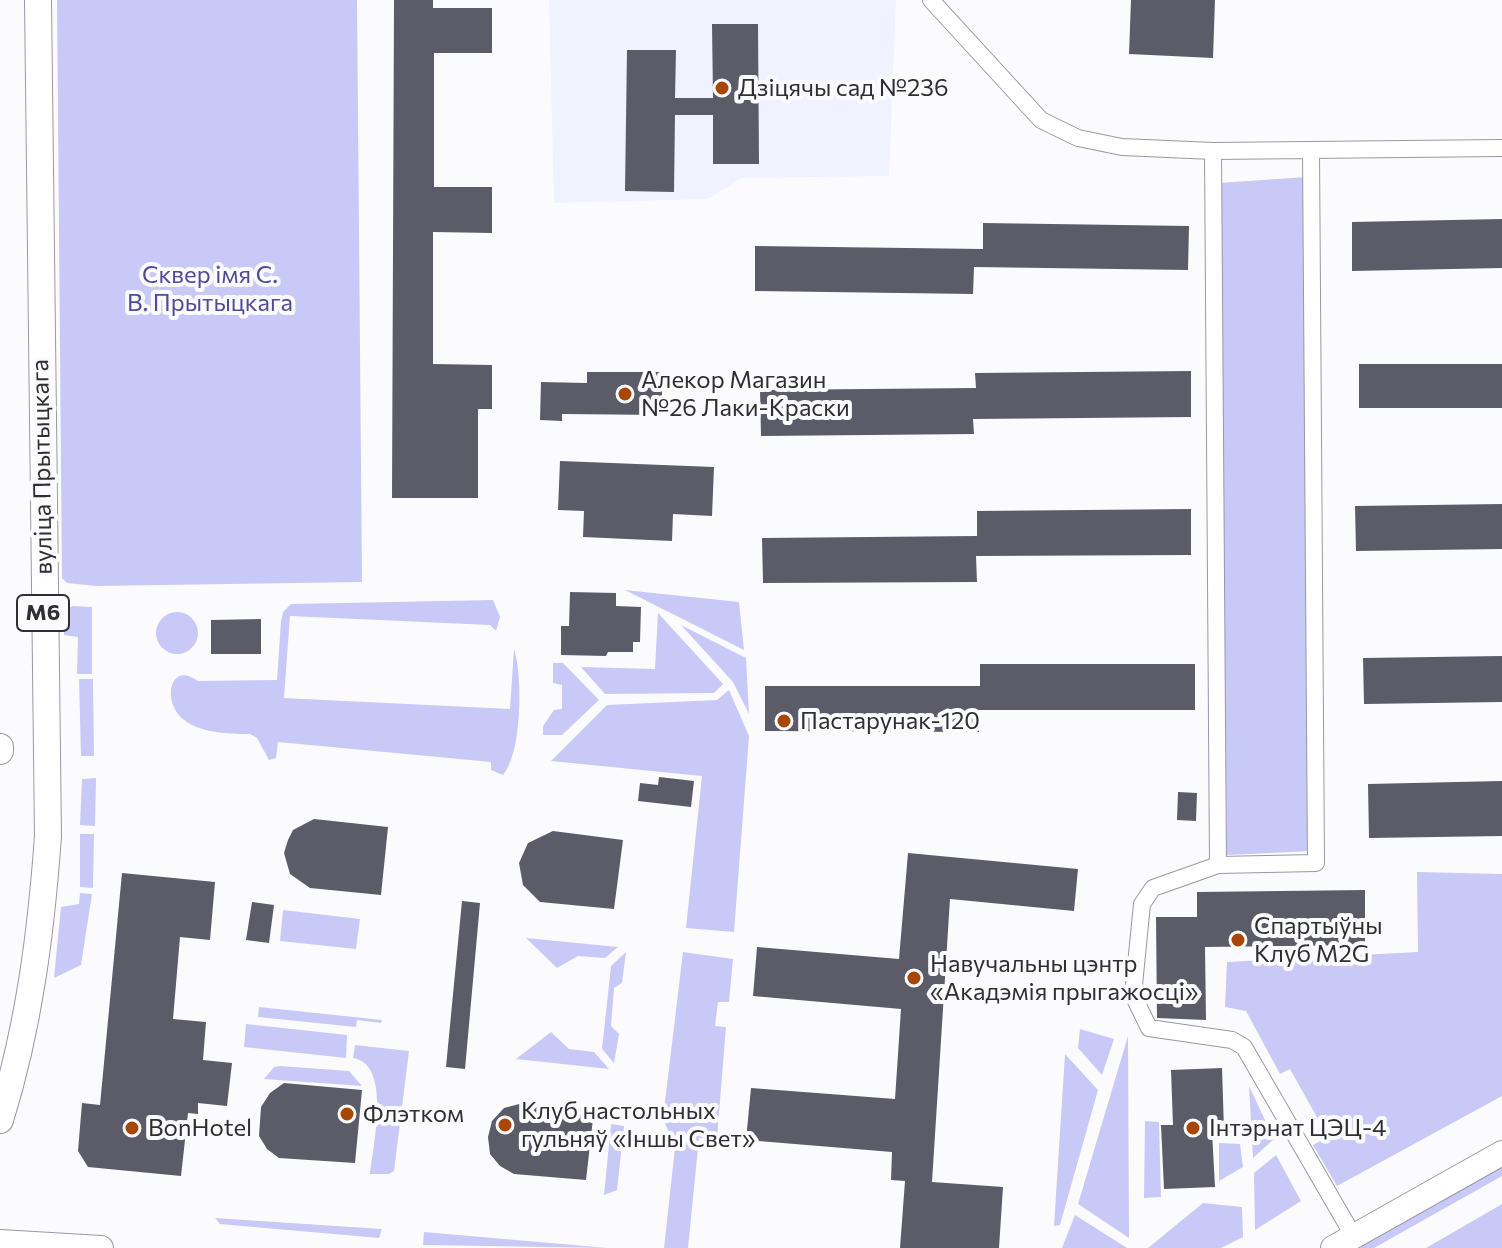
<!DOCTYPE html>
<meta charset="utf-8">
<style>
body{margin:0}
canvas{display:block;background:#fbfbfe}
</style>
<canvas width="1502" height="1248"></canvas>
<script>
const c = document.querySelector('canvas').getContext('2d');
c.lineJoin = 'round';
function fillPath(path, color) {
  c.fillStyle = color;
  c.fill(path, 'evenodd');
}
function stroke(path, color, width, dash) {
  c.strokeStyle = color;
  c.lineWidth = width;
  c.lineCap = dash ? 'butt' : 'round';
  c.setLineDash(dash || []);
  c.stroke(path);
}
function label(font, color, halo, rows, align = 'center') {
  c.font = font + ' Commissioner,sans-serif';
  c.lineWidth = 8;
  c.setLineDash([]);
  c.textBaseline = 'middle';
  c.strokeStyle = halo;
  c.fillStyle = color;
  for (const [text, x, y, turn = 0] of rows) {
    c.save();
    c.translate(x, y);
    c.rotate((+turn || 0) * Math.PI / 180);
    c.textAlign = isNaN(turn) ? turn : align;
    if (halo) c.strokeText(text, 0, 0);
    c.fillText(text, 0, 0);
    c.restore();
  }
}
fillPath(new Path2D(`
 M 549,0 L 896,0 L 889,176 L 742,178 L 707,199 L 554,203 Z`), '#f1f2ff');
fillPath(new Path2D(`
 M 57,0 L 357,0 L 362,582 L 96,586 L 67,583 L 62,578 Z
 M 1306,177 L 1313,851 L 1227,855 L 1219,183 Z
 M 625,590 L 739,602 L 744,650 Z
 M 493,600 L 500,617 L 496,631 L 490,625 L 290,616 L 284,698 L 510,709 L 514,649 C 523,677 522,753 503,775 L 491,770 L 491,762 L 278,742 L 276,758 L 269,760 L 257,738 L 250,734 C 231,734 203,733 187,722 C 160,705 169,659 198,681 L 277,680 L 281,621 L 283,612 L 291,604 Z
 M 73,606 L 92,607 L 92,674 L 77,674 L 78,637 L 64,635 L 64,610 Z
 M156 633a21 21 0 1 1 42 0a21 21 0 1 1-42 0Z
 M 658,613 L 723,684 L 714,693 L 605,694 L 581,667 L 655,669 Z
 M 681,625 L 746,658 L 749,714 L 733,682 Z
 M 553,663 L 563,663 L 599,700 L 562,735 L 543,735 L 543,726 L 554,710 L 562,709 L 562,685 L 553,683 Z
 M 79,679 L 93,679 L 94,756 L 81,756 Z
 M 729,690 L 749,736 L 734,932 L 686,928 L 702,776 L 551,761 L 607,705 L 717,700 Z
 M 96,778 L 95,826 L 80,825 L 82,779 Z
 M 80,834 L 94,834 L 93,888 L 80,887 Z
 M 1417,872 L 1502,874 L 1502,1096 L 1337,1186 L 1313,1145 L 1328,1137 L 1290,1069 L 1280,1074 L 1246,1011 L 1225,1007 L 1227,962 L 1418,952 Z
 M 80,893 L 92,894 L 81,965 L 54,978 L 61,907 L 79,904 Z
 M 283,910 L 360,919 L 356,949 L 280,941 Z
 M 526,938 L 618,947 L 605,958 L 578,956 L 557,968 Z
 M 626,952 L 622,983 L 614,988 L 611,1026 L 619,1034 L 614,1063 L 602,1049 L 611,966 Z
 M 683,952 L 733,959 L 729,1002 L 718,1002 L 715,1026 L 726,1027 L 717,1138 L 699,1138 L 688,1248 L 664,1248 L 675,1148 L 663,1118 Z
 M 259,1007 L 382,1020 L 381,1023 L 357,1020 L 356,1027 L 258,1017 Z
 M 246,1024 L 347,1035 L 346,1058 L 244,1047 Z
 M 1080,1029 L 1114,1039 L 1102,1075 L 1078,1048 Z
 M 551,1032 L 569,1049 L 594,1052 L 609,1069 L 516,1059 Z
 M 1128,1036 L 1129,1238 L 1078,1204 Z
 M 355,1045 L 409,1051 L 394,1171 L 389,1174 L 370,1174 C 373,1146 392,1064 353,1058 Z
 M 1065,1054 L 1098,1090 L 1060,1225 L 1054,1226 Z
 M 280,1066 L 349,1071 L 362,1086 L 264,1079 L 274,1067 Z
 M 1249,1086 L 1274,1139 L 1253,1158 Z
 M 1145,1121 L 1159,1122 L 1161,1197 L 1144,1198 Z
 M 611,1124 L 624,1126 L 617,1190 L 604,1195 Z
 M 1219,1143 L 1240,1144 L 1243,1167 L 1219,1181 Z
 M 1276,1155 L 1301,1201 L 1255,1230 L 1254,1173 Z
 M 1502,1165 L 1502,1176 L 1374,1248 L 1360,1248 L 1370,1238 Z
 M 1203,1203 L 1242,1207 L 1243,1237 L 1221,1248 L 1148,1248 Z
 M 1502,1204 L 1502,1248 L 1426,1248 Z
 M 1075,1215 L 1127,1248 L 1062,1248 Z
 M 215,1218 L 382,1229 L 379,1238 L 220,1224 Z
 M 424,1232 L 608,1248 L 423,1245 Z`), '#c8c9f7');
fillPath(new Path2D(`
 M 394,0 L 433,0 L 433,8 L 492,8 L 492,53 L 434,53 L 434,187 L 492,187 L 492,233 L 433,232 L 433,364 L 492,365 L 492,409 L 478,409 L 478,498 L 392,498 Z
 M 1131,0 L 1215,0 L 1213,58 L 1129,54 Z
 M 712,24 L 758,24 L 759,164 L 713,164 L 713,115 L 675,115 L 674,192 L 625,191 L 627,50 L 676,50 L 675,98 L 713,98 Z
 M 1502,219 L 1502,268 L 1352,271 L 1352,222 Z
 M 983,223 L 1189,226 L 1188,270 L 974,267 L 973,294 L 755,291 L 755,246 L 983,249 Z
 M 1359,364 L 1502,364 L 1502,408 L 1359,408 Z
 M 1191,371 L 1191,417 L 973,419 L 974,434 L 761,436 L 760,390 L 976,388 L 975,373 Z
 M 587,372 L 662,372 L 662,415 L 562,414 L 562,421 L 540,420 L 541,382 L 587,383 Z
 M 560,461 L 714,467 L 712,516 L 673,514 L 672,541 L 583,537 L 584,511 L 558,510 Z
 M 1502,504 L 1502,549 L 1356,551 L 1355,506 Z
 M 1191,509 L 1191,555 L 976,556 L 977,582 L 763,583 L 762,538 L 977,536 L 977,511 Z
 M 570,592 L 616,593 L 616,606 L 641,607 L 640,642 L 633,642 L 633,652 L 608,652 L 606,656 L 561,655 L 561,626 L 569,626 Z
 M 261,619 L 261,654 L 211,654 L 211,620 Z
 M 1502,656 L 1502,702 L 1364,704 L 1363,658 Z
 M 980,664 L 1195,664 L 1195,710 L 979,710 L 979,732 L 765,731 L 765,686 L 980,686 Z
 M 659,777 L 694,781 L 691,807 L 638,801 L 640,783 L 658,785 Z
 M 1502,781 L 1502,836 L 1369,838 L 1368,784 Z
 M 1178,792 L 1197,793 L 1196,821 L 1177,820 Z
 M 314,819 L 388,827 L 381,895 L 310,888 L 290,874 L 284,853 L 288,840 L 293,830 Z
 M 553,831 L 623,840 L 614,909 L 540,902 L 523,885 L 519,863 L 528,843 Z
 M 908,853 L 1078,869 L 1074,911 L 950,899 L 932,1182 L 1003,1187 L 999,1248 L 900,1248 L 905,1181 L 891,1180 L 892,1152 L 746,1140 L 751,1088 L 895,1099 L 901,1009 L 753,996 L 757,947 L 899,959 Z
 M 122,873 L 215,882 L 210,940 L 180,937 L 173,1019 L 206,1022 L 203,1060 L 232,1063 L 227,1106 L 198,1103 L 198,1114 L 188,1113 L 181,1176 L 88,1167 L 78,1151 L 82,1103 L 100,1105 Z
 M 1365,890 L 1365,945 L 1205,947 L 1206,1020 L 1157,1018 L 1156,917 L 1197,917 L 1197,892 Z
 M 462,901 L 480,903 L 465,1069 L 446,1067 Z
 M 252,902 L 274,905 L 269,943 L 246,940 Z
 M 1222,1068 L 1224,1130 L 1212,1131 L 1215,1187 L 1164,1189 L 1161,1125 L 1173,1125 L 1171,1070 Z
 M 284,1083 L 362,1090 L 355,1163 L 279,1158 L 267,1149 L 259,1136 L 261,1107 L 270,1093 Z
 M 523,1103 L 594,1110 L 586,1180 L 514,1174 L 500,1166 L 490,1154 L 488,1137 L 492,1121 L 504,1108 Z`), '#5b5c67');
const minor = new Path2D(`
 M 931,0 L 1041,120 L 1078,138 L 1122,147 L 1213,151 L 1502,148
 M 1213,151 L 1218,865
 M 1311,151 L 1316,863 L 1218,865 L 1153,888 L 1142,904 L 1133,995 L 1149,1028 L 1232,1040 L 1244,1047 L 1354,1237`);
const secondary = new Path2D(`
 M 0,1242 L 101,1248
 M 1333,1248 L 1502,1153`);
const primary = new Path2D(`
 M 0,747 L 0,751
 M 0,1120 C 29,1027 41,933 48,836 L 38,0`);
stroke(minor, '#9898a5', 18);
stroke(secondary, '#9898a5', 26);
stroke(primary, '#9898a5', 28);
stroke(minor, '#fff', 16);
stroke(secondary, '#fff', 24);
stroke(primary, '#fff', 26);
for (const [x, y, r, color] of [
 [722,88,8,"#a84607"],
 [625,394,8,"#a84607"],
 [784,721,8,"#a84607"],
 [1238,940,8,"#a84607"],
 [914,978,8,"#a84607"],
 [347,1114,8,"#a84607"],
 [505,1125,8,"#a84607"],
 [132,1128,8,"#a84607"],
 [1193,1128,8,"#a84607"]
]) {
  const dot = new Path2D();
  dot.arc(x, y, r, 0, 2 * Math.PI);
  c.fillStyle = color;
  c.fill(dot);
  stroke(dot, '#fbfbfe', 3);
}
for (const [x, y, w] of [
 [43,613,52]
]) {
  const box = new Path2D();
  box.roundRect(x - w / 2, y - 18, w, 36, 6);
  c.fillStyle = '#fbfbfe';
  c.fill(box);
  stroke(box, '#2e2e33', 2);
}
label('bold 22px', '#2e2e33', null, [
 ["М6",43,613]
]);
label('24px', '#2e2e33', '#fbfbfe', [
 ["Дзіцячы сад №236",738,88],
 ["Алекор Магазин",641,380],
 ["№26 Лаки-Краски",641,408],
 ["Пастарунак-120",800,721],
 ["Спартыўны",1254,926],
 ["Клуб M2G",1254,954],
 ["Навучальны цэнтр",930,964],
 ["«Акадэмія прыгажосці»",930,992],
 ["Клуб настольных",521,1111],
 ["гульняў «Іншы Свет»",521,1139],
 ["Флэтком",363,1114],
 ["BonHotel",148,1128],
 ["Інтэрнат ЦЭЦ-4",1209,1128]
], 'left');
label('24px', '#504b96', '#fbfbfe', [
 ["Сквер імя С.",210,275],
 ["В. Прытыцкага",210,303]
]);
label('24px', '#2e2e33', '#fbfbfe', [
 ["вуліца Прытыцкага",42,467,-91]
]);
</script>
